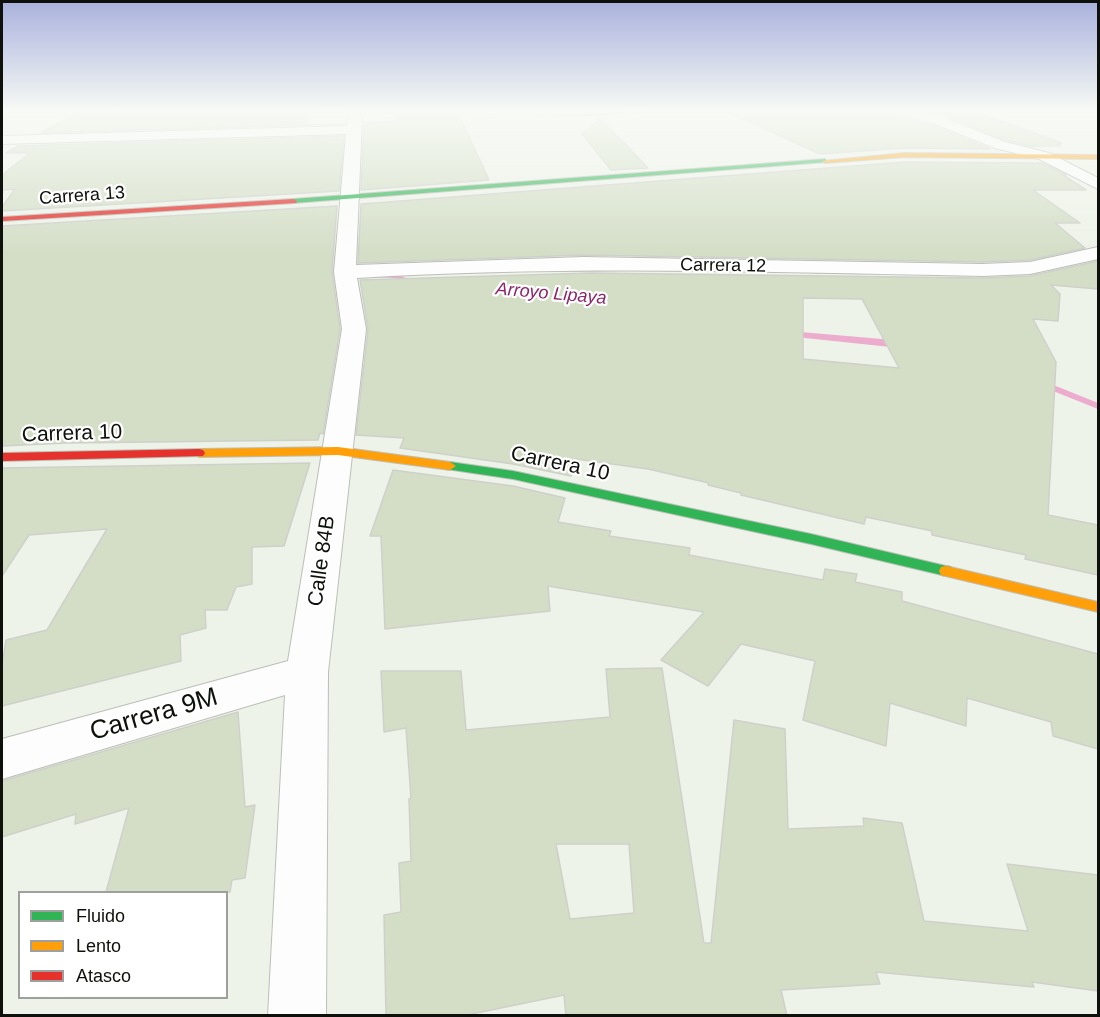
<!DOCTYPE html>
<style>
body{margin:0}
#map{position:relative;width:1100px;height:1017px;overflow:hidden;background:#eef3e9;font-family:Arial,sans-serif}
canvas{display:block}
.frame{position:absolute;inset:0;border:3px solid #0e110b;pointer-events:none}
.legend{position:absolute;left:18px;top:891px;width:210px;height:108px;box-sizing:border-box;background:#fff;border:2px solid #9fa09d;margin:0;padding:8px 10px;list-style:none;font-size:18px;color:#0e110b}
.legend li{display:flex;align-items:center;gap:12px;height:30px}
.legend b{width:30px;border:2px solid #9fa09d}
</style>
<div id="map">
<canvas width="1100" height="1017"></canvas>
<div class="frame"></div>
<ul class="legend">
<li><b style="height:8px;background:#30b455"></b>Fluido</li>
<li><b style="height:8px;background:#ff9f0a"></b>Lento</li>
<li><b style="height:8px;background:#e5322d"></b>Atasco</li>
</ul>
</div>
<script>
const c = document.querySelector('canvas').getContext('2d');
c.lineJoin = 'round';
function fillPath(path, color) {
  c.fillStyle = color;
  c.fill(path, 'evenodd');
}
function stroke(path, color, width, dash) {
  c.strokeStyle = color;
  c.lineWidth = width;
  c.lineCap = dash ? 'butt' : 'round';
  c.setLineDash(dash || []);
  c.stroke(path);
}
function label(font, color, halo, rows, align = 'center') {
  c.font = font + ' Arial,sans-serif';
  c.lineWidth = 4.5;
  c.setLineDash([]);
  c.textBaseline = 'middle';
  c.strokeStyle = halo;
  c.fillStyle = color;
  for (const [text, x, y, turn = 0] of rows) {
    c.save();
    c.translate(x, y);
    c.rotate((+turn || 0) * Math.PI / 180);
    c.textAlign = isNaN(turn) ? turn : align;
    if (halo) c.strokeText(text, 0, 0);
    c.fillText(text, 0, 0);
    c.restore();
  }
}
fillPath(new Path2D(`
 M 84,110 L 249,110 L 138,113 Z
 M 283,110 L 413,113 L 415,114 L 413,115 Z
 M 648,110 L 668,110 L 596,116 L 443,115 L 596,114 Z
 M 375,273 L 396,274 L 423,285 L 419,287 L 395,278 L 375,277 Z
 M 789,331 L 882,339 L 903,343 L 905,345 L 900,348 L 786,336 L 786,332 Z
 M 1041,380 L 1098,403 L 1098,409 L 1038,385 L 1038,381 Z`), '#ebaccd');
const building = new Path2D(`
 M 400,110 L 457,110 L 489,180 L 361,190 L 364,122 L 394,121 Z
 M 723,110 L 892,110 L 894,115 L 931,125 L 990,149 L 905,148 L 820,154 Z
 M 923,110 L 973,110 L 1061,143 L 1060,146 L 1029,146 L 1006,140 L 943,115 Z
 M 305,111 L 305,113 L 309,113 L 305,125 L 345,124 L 41,133 L 76,113 Z
 M 600,118 L 648,168 L 611,170 L 582,134 Z
 M 344,136 L 339,191 L 2,211 L 2,207 L 15,189 L 2,190 L 2,175 L 30,153 L 6,153 L 18,146 Z
 M 905,162 L 1042,163 L 1066,175 L 1063,175 L 1086,190 L 1033,190 L 1080,223 L 1055,223 L 1085,248 L 1030,260 L 982,262 L 583,255 L 358,263 L 361,204 Z
 M 337,206 L 332,272 L 340,329 L 323,434 L 320,433 L 318,440 L 67,443 L 2,446 L 2,226 Z
 M 1098,261 L 1098,289 L 1051,285 L 1060,294 L 1058,321 L 1033,319 L 1056,362 L 1048,515 L 1098,525 L 1098,575 L 1025,559 L 1026,555 L 932,535 L 932,531 L 866,517 L 864,524 L 741,495 L 741,493 L 708,485 L 709,483 L 648,469 L 576,459 L 571,476 L 513,464 L 400,448 L 404,438 L 356,435 L 368,329 L 360,280 L 591,273 L 982,278 L 1030,276 ZM 803,298 L 862,299 L 899,368 L 803,359 Z
 M 310,463 L 284,546 L 252,547 L 252,584 L 236,587 L 227,610 L 205,610 L 206,628 L 180,635 L 181,661 L 2,706 L 2,665 L 6,640 L 47,630 L 107,529 L 29,535 L 2,576 L 2,468 Z
 M 393,470 L 513,486 L 565,498 L 558,522 L 611,531 L 609,536 L 690,548 L 689,555 L 823,580 L 825,569 L 857,574 L 855,582 L 902,592 L 902,601 L 1098,654 L 1098,749 L 1053,736 L 1051,722 L 967,698 L 966,726 L 890,703 L 886,746 L 803,720 L 815,661 L 741,644 L 708,686 L 661,660 L 704,612 L 548,586 L 550,611 L 385,629 L 381,536 L 370,536 Z
 M 662,668 L 704,943 L 711,943 L 734,720 L 785,729 L 788,829 L 864,826 L 863,818 L 902,823 L 924,921 L 1028,931 L 1007,864 L 1098,875 L 1098,991 L 1032,982 L 1034,987 L 876,972 L 880,984 L 781,990 L 787,1016 L 566,1016 L 564,995 L 462,1016 L 386,1016 L 384,915 L 401,912 L 399,863 L 411,861 L 409,799 L 411,798 L 406,728 L 384,732 L 381,671 L 461,671 L 466,730 L 610,717 L 606,669 ZM 556,844 L 629,844 L 634,913 L 570,919 Z
 M 238,712 L 245,807 L 255,805 L 245,878 L 232,880 L 230,892 L 106,892 L 129,808 L 75,824 L 76,814 L 2,837 L 2,781 Z`);
fillPath(building, '#d4dec7');
stroke(building, '#ced1ca', 1.5);
const street = new Path2D(`
 M 346,110 L 358,110 L 362,117 L 356,265 L 583,257 L 982,264 L 1030,262 L 1098,247 L 1098,259 L 1030,274 L 982,276 C 773,272 565,265 357,278 L 366,329 L 328,672 L 326,1016 L 268,1016 L 285,695 L 2,779 L 2,739 L 288,661 L 342,329 L 334,272 L 346,134 L 2,144 L 2,136 L 347,126 L 348,117 Z
 M 894,110 L 914,110 L 942,117 L 1005,142 L 1049,153 L 1098,178 L 1098,189 L 1039,159 L 995,148 L 932,123 L 895,113 Z`);
const fast = new Path2D(`
 M 825,159 L 827,162 L 293,203 L 289,201 L 293,199 Z
 M 450,462 L 513,471 L 811,534 L 946,566 L 951,567 L 953,571 L 951,575 L 946,576 L 811,544 L 513,479 L 446,469 L 444,466 Z`);
const slow = new Path2D(`
 M 905,153 L 1098,155 L 1098,159 L 905,157 L 825,163 L 822,161 Z
 M 338,447 L 450,462 L 456,466 L 450,470 L 338,455 L 199,457 L 193,453 L 199,449 Z
 M 946,566 L 1098,602 L 1098,612 L 941,575 L 939,571 L 941,567 Z`);
const jam = new Path2D(`
 M 293,199 L 297,201 L 296,203 L 2,221 L 2,217 Z
 M 199,449 L 203,450 L 205,453 L 203,456 L 2,461 L 2,453 Z`);
stroke(street, '#bcbfb8', 2);
stroke(fast, '#bcbfb8', 2);
stroke(slow, '#bcbfb8', 2);
stroke(jam, '#bcbfb8', 2);
fillPath(street, '#fcfdfc');
fillPath(fast, '#30b455');
fillPath(slow, '#ff9f0a');
fillPath(jam, '#e5322d');
const sky = c.createLinearGradient(0, 0, 0, 252);
sky.addColorStop(0, '#a9b1dd');
sky.addColorStop(0.44, '#f7faf5');
sky.addColorStop(1, '#f7faf500');
c.fillStyle = sky;
c.fillRect(0, 0, 1100, 252);
label('18px', '#0e110b', '#fff', [
 ["Carrera 13",82,196,-4],
 ["Carrera 12",723,266,1]
]);
label('italic 18px', '#8f2569', '#fff', [
 ["Arroyo Lipaya",551,294,5]
]);
label('21px', '#0e110b', '#fff', [
 ["Carrera 10",72,434,-2],
 ["Carrera 10",560,464,12],
 ["Calle 84B",322,561,-82]
]);
label('26px', '#0e110b', '#fff', [
 ["Carrera 9M",154,715,-16]
]);
</script>
